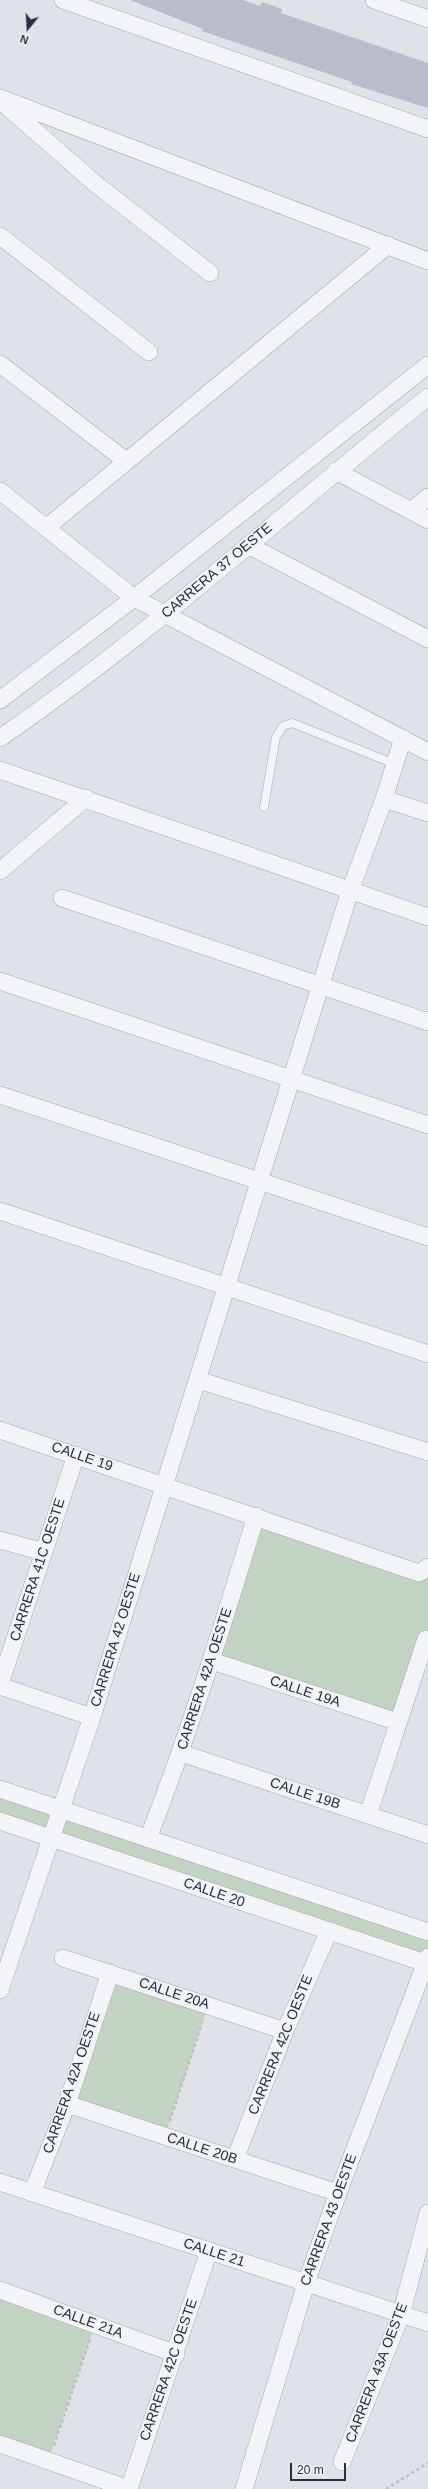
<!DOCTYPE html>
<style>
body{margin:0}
#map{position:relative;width:428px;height:2489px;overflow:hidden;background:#e0e2e9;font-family:Arial,sans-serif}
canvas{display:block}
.north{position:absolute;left:8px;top:8px;width:40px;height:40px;-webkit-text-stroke:3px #f0f1f6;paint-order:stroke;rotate:198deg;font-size:11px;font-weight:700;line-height:16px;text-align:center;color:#292e40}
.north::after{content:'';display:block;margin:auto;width:14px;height:18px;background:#292e40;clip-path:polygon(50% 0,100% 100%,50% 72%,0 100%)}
.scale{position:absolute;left:290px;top:2463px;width:56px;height:18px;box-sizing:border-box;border:2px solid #292e40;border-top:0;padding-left:5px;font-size:12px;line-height:14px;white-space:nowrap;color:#292e40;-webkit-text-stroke:3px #f0f1f6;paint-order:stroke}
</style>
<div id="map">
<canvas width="428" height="2489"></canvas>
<div class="north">N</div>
<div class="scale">20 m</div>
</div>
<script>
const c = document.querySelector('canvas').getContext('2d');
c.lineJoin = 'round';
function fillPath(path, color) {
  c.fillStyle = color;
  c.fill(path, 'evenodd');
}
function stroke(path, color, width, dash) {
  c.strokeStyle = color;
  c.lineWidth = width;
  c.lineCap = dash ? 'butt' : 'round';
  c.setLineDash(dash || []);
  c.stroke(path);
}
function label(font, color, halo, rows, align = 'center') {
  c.font = font + ' Arial,sans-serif';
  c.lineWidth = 3;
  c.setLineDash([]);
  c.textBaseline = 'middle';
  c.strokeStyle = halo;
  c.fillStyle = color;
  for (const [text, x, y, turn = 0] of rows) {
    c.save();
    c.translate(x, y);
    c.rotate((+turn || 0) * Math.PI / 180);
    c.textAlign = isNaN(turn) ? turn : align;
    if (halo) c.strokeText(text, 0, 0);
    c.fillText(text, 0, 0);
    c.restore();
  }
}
fillPath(new Path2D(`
 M 256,1516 L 428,1576 L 428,1634 L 398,1722 L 212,1661 Z
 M 0,1789 L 428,1932 L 428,1964 L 0,1821 Z
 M 110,1973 L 208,2006 L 165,2136 L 67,2104 Z
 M 0,2290 L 95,2325 L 48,2461 L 0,2444 Z`), '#c3d3c1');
fillPath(new Path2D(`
 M 130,0 L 243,0 L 260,6 L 262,2 L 282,9 L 281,13 L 428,63 L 428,108 L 351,84 L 352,82 L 202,31 L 203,29 Z`), '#babdc9');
const lane = new Path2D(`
 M 264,807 L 276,737 L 283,726 L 292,723 L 395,764`);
const street = new Path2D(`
 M 63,0 L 428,129
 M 374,0 L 428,19
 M 0,98 L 428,261
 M 3,103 L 97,185 L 210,273
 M 0,236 L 149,352
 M 0,364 L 126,461
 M 336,471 L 428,520
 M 0,491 L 134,598 L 428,752
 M 411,511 L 428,497
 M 46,528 L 388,245
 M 248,545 L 428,639
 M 0,700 L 134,598 L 428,365
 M 0,738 C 150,635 286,511 428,397
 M 0,770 L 428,917
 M 384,799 L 428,813
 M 0,871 L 86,798
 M 62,898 L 428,1022
 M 0,981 L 428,1125
 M 0,1095 L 428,1237
 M 0,1211 L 428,1354
 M 198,1380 L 428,1452
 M 0,1430 L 419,1573 L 428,1567
 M 0,1540 L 44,1552
 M 212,1661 L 398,1722
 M 0,1684 L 76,1455
 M 0,1686 L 92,1717
 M 181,1753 L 428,1835
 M 0,1789 L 428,1932
 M 368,1815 L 426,1639
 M 0,1821 L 428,1964
 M 148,1839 C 189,1733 223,1625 256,1516
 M 63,1958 L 285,2031
 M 0,1990 L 92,1717 L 350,891 L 384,799 L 403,738
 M 67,2104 L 338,2193
 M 235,2159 L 285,2031 L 329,1931
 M 0,2182 L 428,2323
 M 32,2193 L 67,2104 L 110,1973
 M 0,2290 L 176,2354
 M 0,2444 L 129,2489
 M 342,2462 L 401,2315 L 428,2213
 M 129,2489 L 209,2251
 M 244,2489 L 306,2283 L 338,2193 L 428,1957`);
stroke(lane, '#a5a8b3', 9);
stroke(street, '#a5a8b3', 18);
stroke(new Path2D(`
 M 170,2121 L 202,2023
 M 54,2445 L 90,2340
 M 386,2489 L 428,2463`), '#babdc4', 2.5, [3, 3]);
stroke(lane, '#f3f4f7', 8);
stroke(street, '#f3f4f7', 17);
label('14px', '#292e40', '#f0f1f6', [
 ["CARRERA 37 OESTE",217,571,-40],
 ["CALLE 19",82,1457,19],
 ["CARRERA 41C OESTE",38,1570,-72],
 ["CARRERA 42 OESTE",116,1640,-73],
 ["CARRERA 42A OESTE",205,1679,-72],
 ["CALLE 19A",305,1692,18],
 ["CALLE 19B",305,1794,18],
 ["CALLE 20",214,1893,19],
 ["CALLE 20A",174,1994,18],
 ["CARRERA 42C OESTE",281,2045,-68],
 ["CARRERA 42A OESTE",72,2083,-71],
 ["CALLE 20B",202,2149,18],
 ["CARRERA 43 OESTE",329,2220,-70],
 ["CALLE 21",214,2253,18],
 ["CALLE 21A",88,2322,20],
 ["CARRERA 42C OESTE",169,2370,-71],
 ["CARRERA 43A OESTE",377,2373,-69]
]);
</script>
